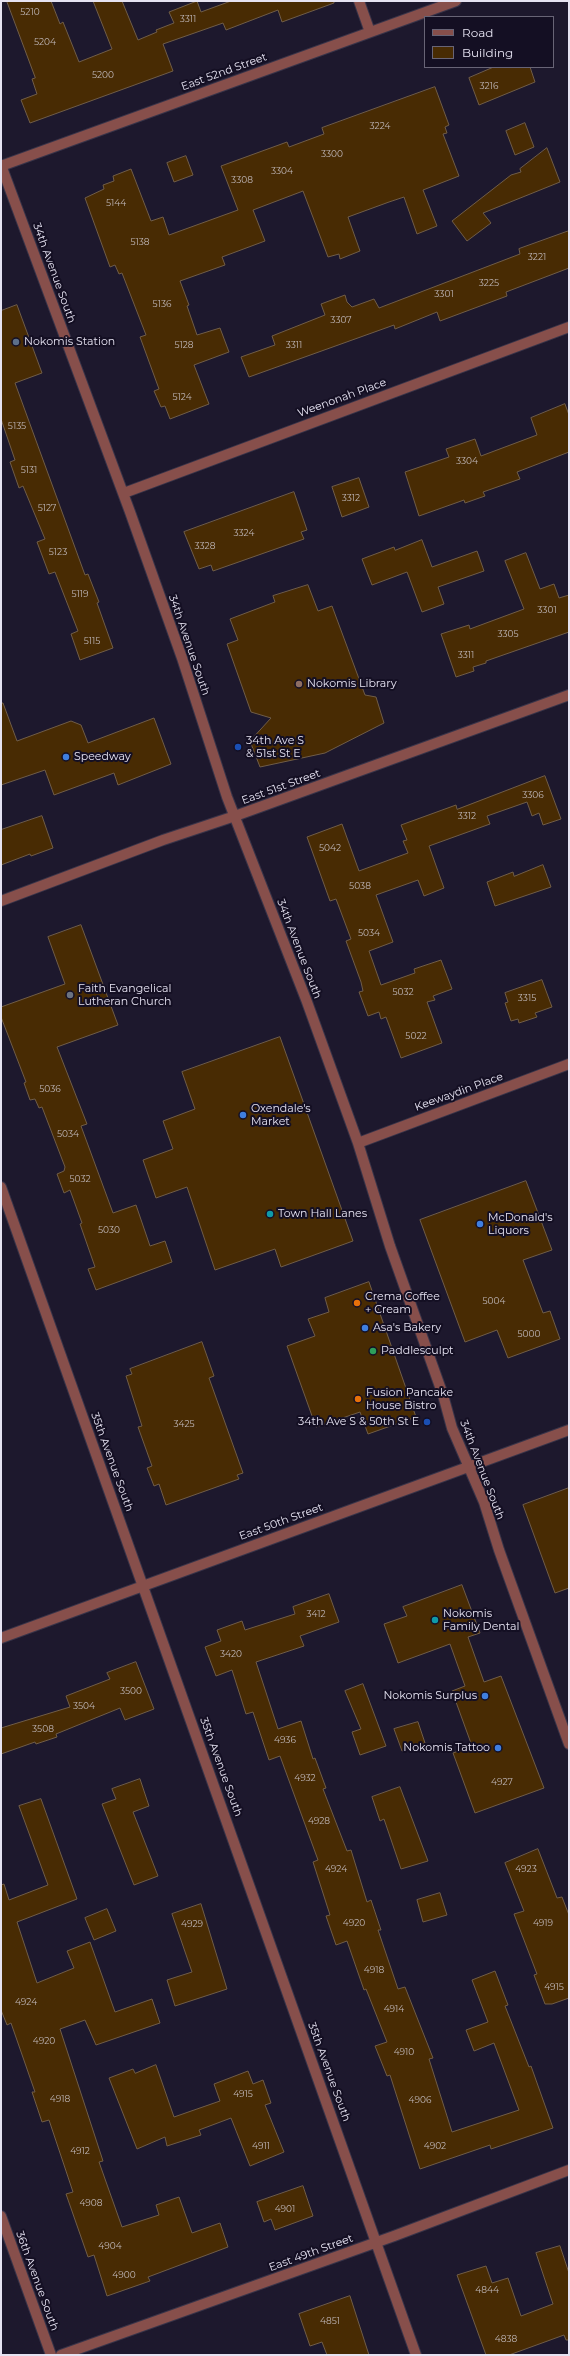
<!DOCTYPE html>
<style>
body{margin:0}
#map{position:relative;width:570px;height:2356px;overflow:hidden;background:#1d182d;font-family:Montserrat,sans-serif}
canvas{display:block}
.frame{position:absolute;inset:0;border:2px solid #e6e3f2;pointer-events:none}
.legend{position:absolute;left:424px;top:16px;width:130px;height:52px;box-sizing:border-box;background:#140f23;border:1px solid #686476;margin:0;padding:5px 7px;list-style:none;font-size:12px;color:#e6e3f2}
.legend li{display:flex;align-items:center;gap:8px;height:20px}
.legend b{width:20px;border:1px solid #686476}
</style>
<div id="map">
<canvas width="570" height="2356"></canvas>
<div class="frame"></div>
<ul class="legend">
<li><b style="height:5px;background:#874f4b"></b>Road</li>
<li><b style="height:11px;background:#482b03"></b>Building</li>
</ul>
</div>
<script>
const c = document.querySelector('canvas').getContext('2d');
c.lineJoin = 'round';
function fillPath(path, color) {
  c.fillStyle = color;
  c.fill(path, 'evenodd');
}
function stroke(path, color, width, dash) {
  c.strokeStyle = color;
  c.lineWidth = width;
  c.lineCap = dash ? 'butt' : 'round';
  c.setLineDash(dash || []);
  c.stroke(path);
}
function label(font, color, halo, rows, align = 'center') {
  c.font = font + ' Montserrat,sans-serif';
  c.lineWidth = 4;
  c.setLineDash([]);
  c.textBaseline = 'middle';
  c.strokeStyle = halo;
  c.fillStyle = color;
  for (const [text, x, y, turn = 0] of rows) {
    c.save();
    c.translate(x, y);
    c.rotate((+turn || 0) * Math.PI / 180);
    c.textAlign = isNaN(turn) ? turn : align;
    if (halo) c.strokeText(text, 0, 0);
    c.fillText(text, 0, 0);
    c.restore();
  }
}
const building = new Path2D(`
 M 7,1 L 51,1 L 60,24 L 63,22 L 79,62 L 112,49 L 93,1 L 122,1 L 138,40 L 157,32 L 156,30 L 174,23 L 169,12 L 197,1 L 201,12 L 231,1 L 334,1 L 334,3 L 282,22 L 278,10 L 226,30 L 223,23 L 163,44 L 173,71 L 30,123 L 21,100 L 37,94 L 32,79 L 35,78 Z
 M 494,67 L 530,67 L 535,82 L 479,105 L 469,78 Z
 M 435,87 L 449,125 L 445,127 L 447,133 L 443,134 L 459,176 L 423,190 L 437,226 L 417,234 L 404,197 L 389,202 L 348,217 L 360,251 L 340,259 L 339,254 L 328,257 L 303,191 L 253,210 L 265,241 L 222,257 L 225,265 L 180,281 L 189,305 L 187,306 L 197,335 L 220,328 L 229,352 L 194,365 L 209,404 L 170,419 L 165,406 L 161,407 L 154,391 L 159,389 L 140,337 L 146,335 L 122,273 L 119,274 L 115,265 L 110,267 L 85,198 L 104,189 L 103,185 L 114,181 L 113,176 L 131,169 L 151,221 L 163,217 L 169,235 L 238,210 L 221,166 L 287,142 L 289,147 L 324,134 L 322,128 Z
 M 525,123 L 534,147 L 515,155 L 506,131 Z
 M 547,148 L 560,182 L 483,213 L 491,223 L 467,241 L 452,221 L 511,175 L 521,172 L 520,169 Z
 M 186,156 L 193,175 L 174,182 L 167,163 Z
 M 569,231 L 569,268 L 506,292 L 507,296 L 440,321 L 437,312 L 395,329 L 394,325 L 249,377 L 241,357 L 275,345 L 272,336 L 325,315 L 321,304 L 345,295 L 347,302 L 352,307 L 374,299 L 379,308 L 520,254 L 519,249 Z
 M 17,305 L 42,373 L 15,383 L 85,575 L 88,574 L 99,602 L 97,603 L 113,648 L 80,660 L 71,634 L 78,631 L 55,572 L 49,574 L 37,542 L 45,539 L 23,486 L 19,488 L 10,462 L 15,460 L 1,419 L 1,311 Z
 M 565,404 L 569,415 L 569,452 L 517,472 L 520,479 L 483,492 L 485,496 L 465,503 L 464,500 L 419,516 L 405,472 L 449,457 L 446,449 L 475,439 L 481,456 L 537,435 L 531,418 Z
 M 359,478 L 369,507 L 342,517 L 332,487 Z
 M 294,492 L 307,530 L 301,532 L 304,539 L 213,571 L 211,565 L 199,569 L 184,532 Z
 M 422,540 L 432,567 L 477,551 L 484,571 L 438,587 L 444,604 L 422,612 L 407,572 L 372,585 L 362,559 L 394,547 L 395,550 Z
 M 526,553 L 540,589 L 554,584 L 559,598 L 569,595 L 569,632 L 486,661 L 486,663 L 473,667 L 474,671 L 456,677 L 441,634 L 469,625 L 470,629 L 524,609 L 505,561 Z
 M 308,585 L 318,611 L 332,606 L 365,695 L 376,697 L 384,723 L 325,753 L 260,767 L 250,741 L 271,718 L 251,712 L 227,644 L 238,640 L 230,619 L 275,602 L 273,596 Z
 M 1,703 L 3,703 L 17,741 L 71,721 L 81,725 L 88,743 L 154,718 L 171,764 L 118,785 L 114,773 L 54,795 L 45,770 L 1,785 Z
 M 545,776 L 561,819 L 543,825 L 539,813 L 532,816 L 527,802 L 487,816 L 490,824 L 429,846 L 444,888 L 424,896 L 418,880 L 376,895 L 393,942 L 369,951 L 381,985 L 415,973 L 414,969 L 441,960 L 452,989 L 433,996 L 435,1000 L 427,1002 L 442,1043 L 401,1058 L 386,1017 L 381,1019 L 379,1012 L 368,1016 L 359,992 L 363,991 L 361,982 L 346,941 L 351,939 L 336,899 L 330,901 L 307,837 L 342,824 L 359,871 L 408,853 L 403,841 L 407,840 L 401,825 L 456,805 L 457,809 Z
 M 42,816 L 53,848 L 31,856 L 30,854 L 1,865 L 1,830 Z
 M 543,865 L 551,887 L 495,906 L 487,882 L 513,872 L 514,876 Z
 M 81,925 L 118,1025 L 57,1047 L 87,1124 L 81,1126 L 113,1213 L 136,1205 L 150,1246 L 165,1241 L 172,1262 L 96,1290 L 88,1269 L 95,1267 L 80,1224 L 82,1223 L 70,1190 L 64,1193 L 57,1174 L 64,1171 L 65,1167 L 42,1107 L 39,1108 L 35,1099 L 30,1100 L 24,1083 L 26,1082 L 1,1017 L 1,1007 L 65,984 L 48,937 Z
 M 542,980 L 552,1007 L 535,1013 L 537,1017 L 519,1023 L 518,1019 L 511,1021 L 505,1003 L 508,1002 L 505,993 Z
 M 280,1037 L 353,1241 L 281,1267 L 275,1249 L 215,1270 L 187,1187 L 156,1198 L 143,1160 L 173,1149 L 163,1121 L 195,1109 L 182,1072 Z
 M 526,1181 L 552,1250 L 523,1260 L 543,1313 L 550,1311 L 560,1339 L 508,1358 L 497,1330 L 465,1342 L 420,1220 Z
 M 369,1282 L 416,1417 L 368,1434 L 360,1412 L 316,1427 L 287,1346 L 315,1336 L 308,1319 L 329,1312 L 325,1298 Z
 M 202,1342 L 214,1376 L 209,1378 L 243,1473 L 237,1475 L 239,1479 L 166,1505 L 159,1484 L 154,1486 L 147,1468 L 152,1466 L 138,1427 L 142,1426 L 126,1376 L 132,1374 L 130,1369 Z
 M 569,1488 L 569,1588 L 555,1593 L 523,1505 Z
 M 462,1585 L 480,1633 L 468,1637 L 484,1682 L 501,1676 L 544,1788 L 475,1813 L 453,1753 L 472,1746 L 452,1691 L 465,1686 L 450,1644 L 398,1663 L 384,1624 L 407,1616 L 403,1607 Z
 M 329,1594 L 339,1622 L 300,1636 L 304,1646 L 256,1662 L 278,1729 L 301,1721 L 313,1759 L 315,1758 L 326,1788 L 323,1789 L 347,1851 L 351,1850 L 367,1902 L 371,1900 L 381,1930 L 378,1930 L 398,1989 L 405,1987 L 433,2058 L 429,2059 L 452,2132 L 519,2110 L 494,2043 L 474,2051 L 466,2030 L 488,2022 L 472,1980 L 495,1971 L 508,2005 L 505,2006 L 529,2067 L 531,2066 L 553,2128 L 491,2149 L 490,2145 L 420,2169 L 390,2075 L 387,2076 L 375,2046 L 387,2042 L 366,1989 L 364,1990 L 347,1941 L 336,1945 L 326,1916 L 330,1915 L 313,1862 L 318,1860 L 280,1756 L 269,1760 L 253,1712 L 246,1714 L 232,1670 L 216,1676 L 205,1647 L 221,1641 L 217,1630 L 242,1621 L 245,1630 L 295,1614 L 293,1607 Z
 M 136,1662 L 154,1709 L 125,1720 L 120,1708 L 56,1734 L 57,1737 L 36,1744 L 35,1742 L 1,1754 L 1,1728 L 70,1707 L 66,1696 L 110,1679 L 107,1673 Z
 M 363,1684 L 386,1746 L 360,1755 L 352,1732 L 361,1729 L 345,1691 Z
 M 418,1722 L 425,1743 L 402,1751 L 394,1729 Z
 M 140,1779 L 149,1806 L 133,1812 L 158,1876 L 134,1885 L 102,1804 L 116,1799 L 112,1789 Z
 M 400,1787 L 428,1861 L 401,1869 L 384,1819 L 380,1821 L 372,1797 Z
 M 41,1799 L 77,1899 L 17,1922 L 37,1983 L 74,1968 L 67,1951 L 90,1942 L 115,2012 L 152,1999 L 160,2023 L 96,2045 L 85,2020 L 60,2029 L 103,2161 L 99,2162 L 122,2227 L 159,2215 L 156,2205 L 179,2197 L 192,2233 L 220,2223 L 228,2247 L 148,2277 L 150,2281 L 107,2296 L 94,2255 L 88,2257 L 66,2194 L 73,2192 L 49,2120 L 42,2122 L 32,2092 L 35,2092 L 11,2023 L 7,2025 L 1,2010 L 1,1885 L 4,1884 L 9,1900 L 48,1885 L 19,1806 Z
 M 538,1849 L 557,1898 L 562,1897 L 569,1915 L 569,1998 L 552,2004 L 545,2004 L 534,1975 L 537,1974 L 514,1914 L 524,1911 L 505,1863 Z
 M 440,1893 L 447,1915 L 423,1922 L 417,1900 Z
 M 201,1904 L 227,1989 L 175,2006 L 167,1980 L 192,1972 L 172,1914 Z
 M 107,1909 L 116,1931 L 94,1940 L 85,1918 Z
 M 156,2065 L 174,2117 L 220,2101 L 214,2084 L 248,2071 L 253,2084 L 263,2080 L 271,2103 L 265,2105 L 284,2152 L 250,2166 L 231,2118 L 199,2130 L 201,2135 L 167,2146 L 165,2137 L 137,2149 L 109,2078 L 133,2069 L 135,2073 Z
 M 303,2186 L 313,2216 L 275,2230 L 271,2219 L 264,2222 L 257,2202 Z
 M 560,2246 L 569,2273 L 569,2340 L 566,2340 L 564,2335 L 509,2355 L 486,2355 L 457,2275 L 486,2266 L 492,2283 L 508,2278 L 521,2316 L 553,2304 L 536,2253 Z
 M 350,2296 L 369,2355 L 327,2355 L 322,2342 L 310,2346 L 299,2314 Z`);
fillPath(building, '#482b03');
stroke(building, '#705d48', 1);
const minor = new Path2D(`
 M 359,1 L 370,32
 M 1,165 L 130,512 L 182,658 L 227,797 L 307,1002 L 358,1143 L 390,1246 L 443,1395 L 452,1428 L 484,1502 L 499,1550 L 569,1744
 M 1,166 L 456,1
 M 124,493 L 569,327
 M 1,901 L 163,840 L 235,816 L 569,695
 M 358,1143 L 569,1064
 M 1,1187 L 416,2355
 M 1,1638 L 569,1430
 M 1,2216 L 51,2355
 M 61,2355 L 394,2236 L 569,2170`);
stroke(minor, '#393449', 12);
stroke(minor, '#874f4b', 10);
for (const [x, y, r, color] of [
 [16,342,4,"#5c6f8a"],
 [299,684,4,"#8d6e63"],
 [238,747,4,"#1a4fb4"],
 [66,757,4,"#3f7fe0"],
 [70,995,4,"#6b7280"],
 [243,1115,4,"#3f7fe0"],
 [270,1214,4,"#0f9aa8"],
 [480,1224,4,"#3f7fe0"],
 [357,1303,4,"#e8710a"],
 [365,1328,4,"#3f7fe0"],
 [373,1351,4,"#2e9e5b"],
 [358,1399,4,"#e8710a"],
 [427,1422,4,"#1a4fb4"],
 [435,1620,4,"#0f9aa8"],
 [485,1696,4,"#3f7fe0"],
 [498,1748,4,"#3f7fe0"]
]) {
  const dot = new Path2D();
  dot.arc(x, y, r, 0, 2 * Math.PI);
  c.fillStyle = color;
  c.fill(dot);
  stroke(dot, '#140f23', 1.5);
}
label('9px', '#beb5b6', null, [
 ["5210",30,12],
 ["3311",188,19],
 ["5204",45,42],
 ["5200",103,75],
 ["3216",489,86],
 ["3224",380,126],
 ["3300",332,154],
 ["3304",282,171],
 ["3308",242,180],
 ["5144",116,203],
 ["5138",140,242],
 ["3221",537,257],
 ["3225",489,283],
 ["3301",444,294],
 ["5136",162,304],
 ["3307",341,320],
 ["5128",184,345],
 ["3311",294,345],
 ["5124",182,397],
 ["5135",17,426],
 ["3304",467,461],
 ["5131",29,470],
 ["3312",351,498],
 ["5127",47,508],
 ["3324",244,533],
 ["3328",205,546],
 ["5123",58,552],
 ["5119",80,594],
 ["3301",547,610],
 ["3305",508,634],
 ["5115",92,641],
 ["3311",466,655],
 ["3306",533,795],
 ["3312",467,816],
 ["5042",330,848],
 ["5038",360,886],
 ["5034",369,933],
 ["5032",403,992],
 ["3315",527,998],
 ["5022",416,1036],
 ["5036",50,1089],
 ["5034",68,1134],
 ["5032",80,1179],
 ["5030",109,1230],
 ["5004",494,1301],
 ["5000",529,1334],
 ["3425",184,1424],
 ["3412",316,1614],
 ["3420",231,1654],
 ["3500",131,1691],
 ["3504",84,1706],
 ["3508",43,1729],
 ["4936",285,1740],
 ["4932",305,1778],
 ["4927",502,1782],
 ["4928",319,1821],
 ["4924",336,1869],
 ["4923",526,1869],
 ["4920",354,1923],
 ["4919",543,1923],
 ["4929",192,1924],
 ["4918",374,1970],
 ["4915",554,1987],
 ["4924",26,2002],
 ["4914",394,2009],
 ["4920",44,2041],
 ["4910",404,2052],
 ["4915",243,2094],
 ["4918",60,2099],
 ["4906",420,2100],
 ["4911",261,2146],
 ["4902",435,2146],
 ["4912",80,2151],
 ["4908",91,2203],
 ["4901",285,2209],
 ["4904",110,2246],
 ["4900",124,2275],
 ["4844",487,2290],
 ["4851",330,2321],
 ["4838",506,2339]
]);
label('11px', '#e6e3f2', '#140f23', [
 ["East 52nd Street",224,72,-20],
 ["34th Avenue South",54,273,70],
 ["Weenonah Place",342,398,-20],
 ["34th Avenue South",189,645,71],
 ["East 51st Street",281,787,-20],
 ["34th Avenue South",299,949,69],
 ["Keewaydin Place",459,1092,-20],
 ["35th Avenue South",112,1462,70],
 ["34th Avenue South",482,1470,69],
 ["East 50th Street",281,1522,-20],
 ["35th Avenue South",221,1767,70],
 ["35th Avenue South",329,2072,70],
 ["East 49th Street",311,2253,-20],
 ["36th Avenue South",37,2281,70]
]);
label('11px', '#e6e3f2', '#140f23', [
 ["Nokomis Station",24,342],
 ["Nokomis Library",307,684],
 ["34th Ave S",246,741],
 ["& 51st St E",246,754],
 ["Speedway",74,757],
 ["Faith Evangelical",78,989],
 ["Lutheran Church",78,1002],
 ["Oxendale's",251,1109],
 ["Market",251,1122],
 ["Town Hall Lanes",278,1214],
 ["McDonald's",488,1218],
 ["Liquors",488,1231],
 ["Crema Coffee",365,1297],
 ["+ Cream",365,1310],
 ["Asa's Bakery",373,1328],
 ["Paddlesculpt",381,1351],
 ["Fusion Pancake",366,1393],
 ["House Bistro",366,1406],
 ["34th Ave S & 50th St E",419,1422,"right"],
 ["Nokomis",443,1614],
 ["Family Dental",443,1627],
 ["Nokomis Surplus",477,1696,"right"],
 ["Nokomis Tattoo",490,1748,"right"]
], 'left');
</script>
